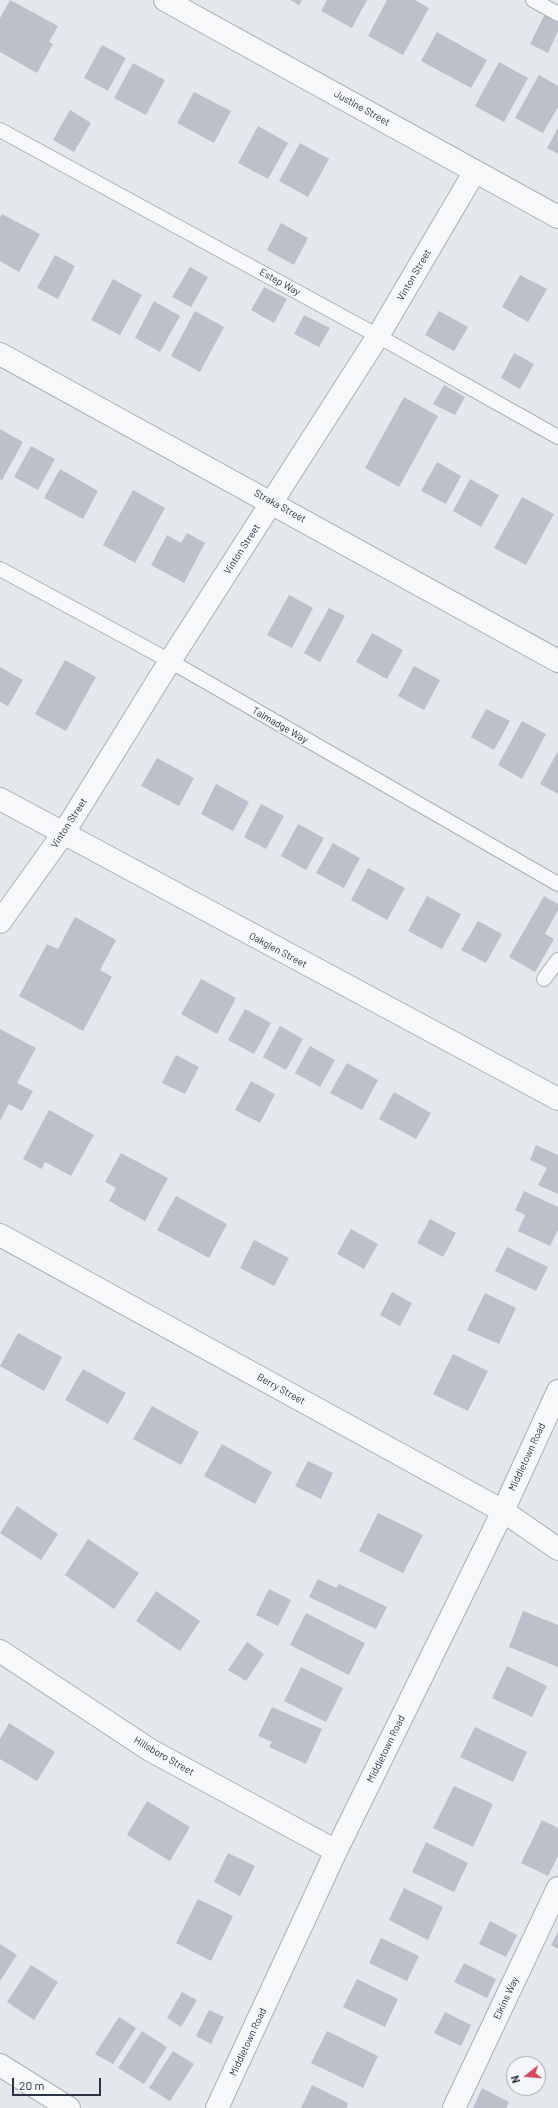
<!DOCTYPE html>
<style>
body{margin:0}
#map{position:relative;width:558px;height:2108px;overflow:hidden;background:#e4e7ec;font-family:Barlow,sans-serif}
canvas{display:block}
.north{position:absolute;left:506px;top:2056px;width:40px;height:40px;box-sizing:border-box;background:#f4f6f9;border:1px solid #a4a8b1;border-radius:50%;rotate:253deg;font-size:11px;font-weight:700;line-height:16px;text-align:center;color:#2b3445}
.north::after{content:'';display:block;margin:auto;width:14px;height:18px;background:#d1495b;clip-path:polygon(50% 0,100% 100%,50% 72%,0 100%)}
.scale{position:absolute;left:12px;top:2078px;width:89px;height:18px;box-sizing:border-box;border:2px solid #2b3445;border-top:0;padding-left:5px;font-size:12px;line-height:14px;white-space:nowrap;color:#2b3445;-webkit-text-stroke:3px #f4f6f9;paint-order:stroke}
</style>
<div id="map">
<canvas width="558" height="2108"></canvas>
<div class="north">N</div>
<div class="scale">20 m</div>
</div>
<script>
const c = document.querySelector('canvas').getContext('2d');
c.lineJoin = 'round';
function fillPath(path, color) {
  c.fillStyle = color;
  c.fill(path, 'evenodd');
}
function stroke(path, color, width, dash) {
  c.strokeStyle = color;
  c.lineWidth = width;
  c.lineCap = dash ? 'butt' : 'round';
  c.setLineDash(dash || []);
  c.stroke(path);
}
function label(font, color, halo, rows, align = 'center') {
  c.font = font + ' Barlow,sans-serif';
  c.lineWidth = 3;
  c.setLineDash([]);
  c.textBaseline = 'middle';
  c.strokeStyle = halo;
  c.fillStyle = color;
  for (const [text, x, y, turn = 0] of rows) {
    c.save();
    c.translate(x, y);
    c.rotate((+turn || 0) * Math.PI / 180);
    c.textAlign = isNaN(turn) ? turn : align;
    if (halo) c.strokeText(text, 0, 0);
    c.fillText(text, 0, 0);
    c.restore();
  }
}
fillPath(new Path2D(`
 M 10,0 L 58,26 L 49,42 L 53,44 L 37,73 L 0,52 L 0,18 Z
 M 290,0 L 302,0 L 299,5 Z
 M 327,0 L 367,0 L 352,28 L 321,11 Z
 M 387,0 L 415,0 L 429,8 L 403,55 L 368,36 Z
 M 545,14 L 558,20 L 558,31 L 548,53 L 530,44 Z
 M 437,32 L 487,60 L 471,88 L 421,61 Z
 M 102,45 L 126,58 L 108,91 L 84,78 Z
 M 499,62 L 528,78 L 504,122 L 475,106 Z
 M 133,63 L 165,80 L 146,115 L 114,98 Z
 M 539,75 L 558,86 L 558,107 L 543,133 L 515,118 Z
 M 194,92 L 231,111 L 214,143 L 177,123 Z
 M 70,110 L 91,123 L 74,152 L 53,140 Z
 M 258,126 L 288,143 L 268,179 L 238,163 Z
 M 558,128 L 558,154 L 547,148 Z
 M 300,143 L 329,159 L 308,197 L 279,181 Z
 M 2,214 L 40,234 L 19,272 L 0,261 L 0,217 Z
 M 281,223 L 308,238 L 294,265 L 267,250 Z
 M 55,255 L 75,266 L 58,299 L 37,288 Z
 M 190,267 L 208,277 L 191,307 L 172,297 Z
 M 520,275 L 547,289 L 528,322 L 502,307 Z
 M 113,279 L 142,295 L 120,335 L 91,320 Z
 M 264,287 L 287,299 L 274,323 L 251,310 Z
 M 154,301 L 180,316 L 160,352 L 135,338 Z
 M 195,311 L 224,327 L 200,372 L 171,356 Z
 M 439,311 L 468,327 L 454,351 L 425,335 Z
 M 304,315 L 330,328 L 319,347 L 294,334 Z
 M 514,353 L 534,364 L 520,389 L 501,378 Z
 M 444,385 L 465,397 L 455,415 L 433,404 Z
 M 404,397 L 438,416 L 399,487 L 365,468 Z
 M 0,429 L 23,442 L 2,480 L 0,479 Z
 M 31,446 L 55,459 L 38,490 L 14,477 Z
 M 437,462 L 461,476 L 446,504 L 421,491 Z
 M 60,469 L 98,491 L 83,519 L 44,498 Z
 M 470,479 L 499,495 L 481,527 L 453,511 Z
 M 133,490 L 165,508 L 135,563 L 103,545 Z
 M 522,497 L 554,514 L 526,565 L 494,548 Z
 M 187,533 L 205,543 L 184,583 L 151,565 L 167,535 L 181,543 Z
 M 289,595 L 313,608 L 292,648 L 267,635 Z
 M 329,608 L 345,616 L 320,662 L 304,653 Z
 M 372,633 L 403,650 L 387,679 L 356,662 Z
 M 65,660 L 96,677 L 66,731 L 35,714 Z
 M 414,666 L 440,680 L 424,710 L 398,696 Z
 M 0,667 L 23,680 L 8,706 L 0,702 Z
 M 486,709 L 510,721 L 494,750 L 471,737 Z
 M 522,721 L 546,734 L 522,779 L 498,765 Z
 M 558,751 L 558,794 L 540,784 Z
 M 157,758 L 194,778 L 179,806 L 141,786 Z
 M 216,784 L 249,802 L 233,831 L 201,814 Z
 M 261,804 L 284,816 L 266,849 L 244,837 Z
 M 298,824 L 324,838 L 306,870 L 281,856 Z
 M 333,843 L 360,858 L 344,888 L 316,873 Z
 M 368,868 L 405,888 L 387,920 L 351,900 Z
 M 427,896 L 461,914 L 442,949 L 408,931 Z
 M 544,896 L 558,904 L 558,910 L 545,934 L 554,939 L 535,972 L 509,957 Z
 M 75,917 L 116,940 L 100,970 L 112,977 L 83,1031 L 19,996 L 47,944 L 58,949 Z
 M 478,921 L 502,934 L 486,963 L 461,950 Z
 M 201,979 L 236,998 L 217,1034 L 181,1014 Z
 M 245,1009 L 271,1023 L 254,1054 L 228,1040 Z
 M 280,1026 L 303,1039 L 286,1070 L 263,1057 Z
 M 0,1029 L 36,1048 L 17,1083 L 33,1091 L 22,1111 L 9,1104 L 0,1121 Z
 M 310,1046 L 335,1060 L 320,1087 L 295,1073 Z
 M 176,1055 L 199,1067 L 185,1094 L 162,1083 Z
 M 347,1063 L 378,1080 L 362,1110 L 330,1093 Z
 M 251,1081 L 275,1094 L 260,1123 L 235,1110 Z
 M 394,1092 L 431,1113 L 416,1139 L 379,1119 Z
 M 49,1110 L 94,1135 L 71,1176 L 45,1162 L 42,1169 L 23,1159 Z
 M 536,1145 L 558,1155 L 558,1194 L 538,1185 L 547,1168 L 530,1160 Z
 M 121,1153 L 168,1178 L 145,1221 L 109,1201 L 116,1188 L 105,1182 Z
 M 524,1191 L 558,1207 L 558,1230 L 550,1246 L 518,1231 L 525,1215 L 515,1210 Z
 M 176,1196 L 227,1224 L 209,1258 L 157,1230 Z
 M 430,1219 L 456,1233 L 443,1257 L 417,1243 Z
 M 351,1229 L 378,1244 L 364,1269 L 337,1254 Z
 M 254,1240 L 289,1258 L 274,1286 L 240,1268 Z
 M 507,1247 L 548,1267 L 536,1291 L 495,1271 Z
 M 392,1292 L 412,1303 L 400,1326 L 380,1315 Z
 M 485,1293 L 516,1308 L 499,1344 L 467,1330 Z
 M 18,1333 L 62,1357 L 44,1391 L 0,1366 Z
 M 453,1354 L 488,1371 L 468,1411 L 433,1394 Z
 M 83,1369 L 126,1393 L 108,1424 L 65,1400 Z
 M 152,1406 L 199,1432 L 181,1465 L 133,1439 Z
 M 222,1444 L 272,1472 L 255,1504 L 204,1476 Z
 M 308,1461 L 333,1473 L 321,1499 L 295,1486 Z
 M 17,1506 L 58,1534 L 41,1560 L 0,1533 Z
 M 378,1513 L 423,1535 L 403,1573 L 359,1551 Z
 M 88,1539 L 139,1573 L 114,1609 L 65,1575 Z
 M 318,1579 L 336,1588 L 339,1584 L 387,1607 L 376,1629 L 309,1597 Z
 M 269,1589 L 291,1600 L 278,1626 L 256,1615 Z
 M 156,1591 L 200,1621 L 180,1651 L 136,1621 Z
 M 523,1611 L 558,1625 L 558,1667 L 509,1647 Z
 M 306,1613 L 365,1643 L 349,1675 L 290,1645 Z
 M 247,1642 L 264,1654 L 246,1681 L 228,1670 Z
 M 507,1666 L 547,1686 L 532,1717 L 492,1698 Z
 M 301,1667 L 343,1688 L 326,1722 L 284,1701 Z
 M 272,1707 L 322,1729 L 306,1764 L 269,1747 L 272,1742 L 258,1736 Z
 M 9,1723 L 55,1752 L 37,1781 L 0,1759 L 0,1739 Z
 M 475,1727 L 527,1752 L 513,1782 L 460,1757 Z
 M 454,1786 L 493,1804 L 473,1847 L 433,1828 Z
 M 147,1801 L 190,1827 L 170,1861 L 127,1835 Z
 M 542,1820 L 558,1828 L 558,1856 L 548,1876 L 521,1863 Z
 M 426,1842 L 468,1863 L 454,1892 L 412,1872 Z
 M 228,1853 L 255,1866 L 240,1896 L 214,1882 Z
 M 404,1888 L 443,1907 L 428,1940 L 389,1920 Z
 M 198,1899 L 233,1916 L 211,1961 L 176,1943 Z
 M 490,1921 L 517,1935 L 506,1957 L 479,1944 Z
 M 558,1932 L 558,1949 L 551,1945 Z
 M 381,1938 L 419,1956 L 407,1981 L 369,1963 Z
 M 0,1944 L 17,1955 L 0,1981 Z
 M 464,1963 L 496,1979 L 487,1998 L 454,1982 Z
 M 31,1965 L 58,1982 L 34,2020 L 7,2002 Z
 M 357,1979 L 398,1999 L 385,2027 L 343,2007 Z
 M 182,1992 L 197,2000 L 181,2027 L 167,2018 Z
 M 209,2010 L 224,2017 L 211,2044 L 196,2036 Z
 M 445,2012 L 471,2025 L 461,2046 L 434,2033 Z
 M 119,2017 L 136,2028 L 113,2064 L 95,2054 Z
 M 142,2031 L 167,2047 L 144,2084 L 118,2068 Z
 M 327,2031 L 378,2056 L 363,2088 L 311,2063 Z
 M 173,2051 L 194,2064 L 170,2101 L 149,2088 Z
 M 312,2085 L 348,2103 L 346,2108 L 301,2108 Z
 M 482,2088 L 509,2102 L 506,2108 L 473,2108 Z`), '#bbc0ca');
const service = new Path2D(`
 M 533,0 L 558,14
 M 0,130 L 378,336 L 558,437
 M 0,569 L 170,661 L 558,884
 M 544,979 L 558,960`);
const minor = new Path2D(`
 M 165,0 L 558,217
 M 0,354 L 558,661
 M 0,799 L 558,1099
 M 0,922 L 63,834 L 170,661 L 378,336 L 475,171
 M 0,1651 L 150,1750 L 336,1851
 M 0,2065 L 69,2108
 M 454,2108 L 558,1888`);
const tertiary = new Path2D(`
 M 0,1235 L 503,1511 L 558,1549
 M 217,2108 L 336,1851 L 503,1511 L 558,1391`);
stroke(service, '#a9aeb7', 16);
stroke(minor, '#a9aeb7', 24);
stroke(tertiary, '#a9aeb7', 24);
stroke(service, '#f7f8fa', 14);
stroke(minor, '#f7f8fa', 22);
stroke(tertiary, '#f7f8fa', 22);
label('10px', '#2b3445', '#f4f6f9', [
 ["Justine Street",362,108,29],
 ["Vinton Street",414,275,-60],
 ["Estep Way",280,282,29],
 ["Straka Street",280,506,29],
 ["Vinton Street",242,549,-57],
 ["Talmadge Way",280,725,30],
 ["Vinton Street",69,823,-57],
 ["Oakglen Street",278,950,28],
 ["Berry Street",281,1389,29],
 ["Middletown Road",527,1457,-65],
 ["Middletown Road",386,1749,-64],
 ["Hillsboro Street",164,1756,30],
 ["Elkins Way",506,1998,-65],
 ["Middletown Road",248,2042,-65]
]);
</script>
